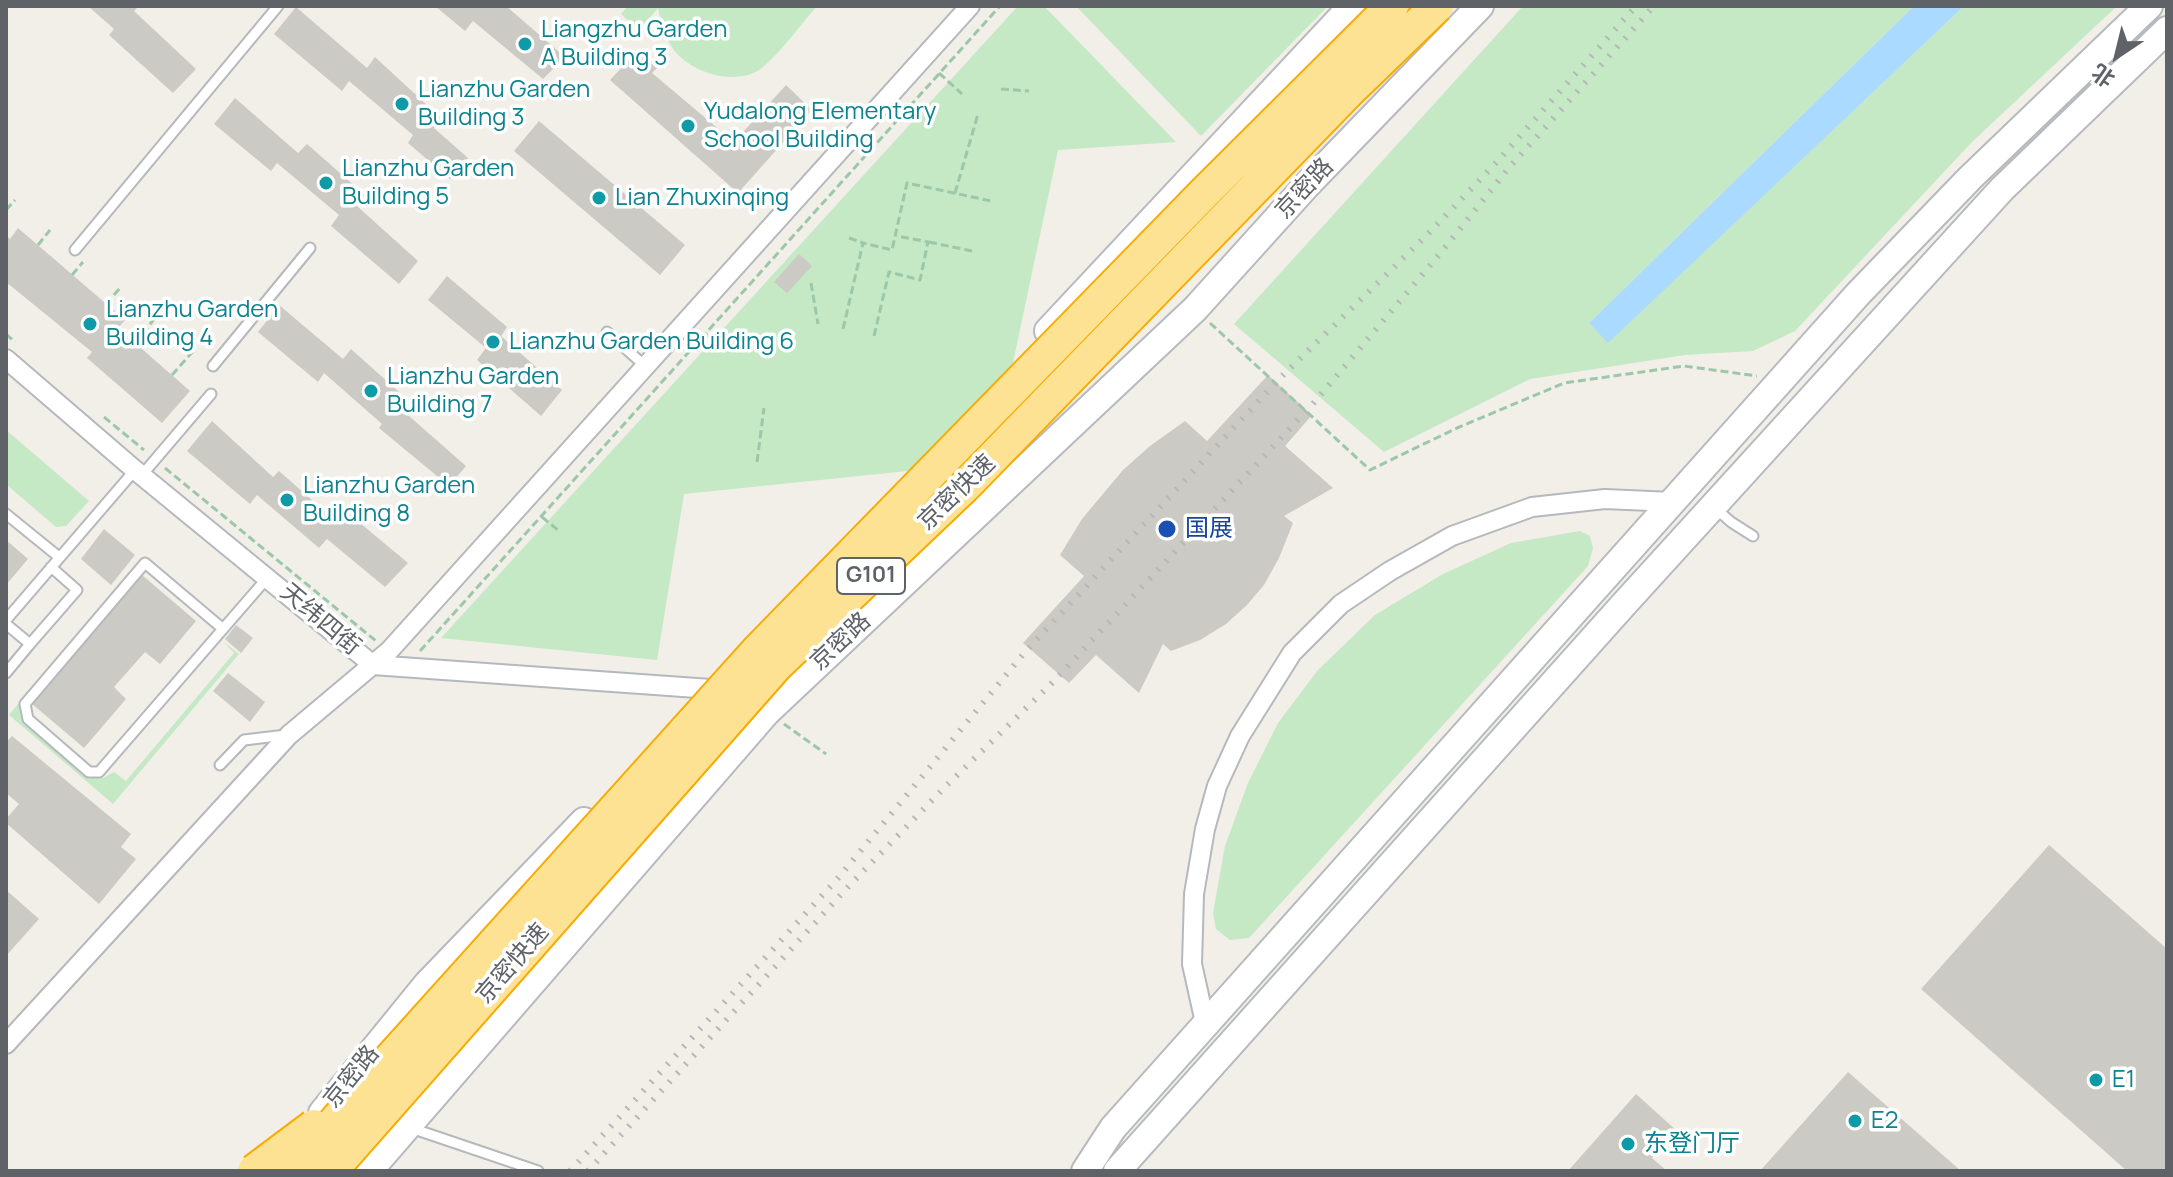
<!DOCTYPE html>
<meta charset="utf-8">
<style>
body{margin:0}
#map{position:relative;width:2173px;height:1177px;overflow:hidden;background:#f1efe8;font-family:Manrope,"Noto Sans SC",sans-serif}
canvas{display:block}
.frame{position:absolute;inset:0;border:8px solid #5f6368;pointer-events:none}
.north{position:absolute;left:2077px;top:16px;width:80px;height:80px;-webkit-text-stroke:6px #fff;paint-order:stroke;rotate:215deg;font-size:22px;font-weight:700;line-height:32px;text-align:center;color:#5f6368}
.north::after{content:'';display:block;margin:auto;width:28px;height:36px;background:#5f6368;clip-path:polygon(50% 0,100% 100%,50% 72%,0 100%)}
</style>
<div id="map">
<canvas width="2173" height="1177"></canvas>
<div class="frame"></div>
<div class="north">北</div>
</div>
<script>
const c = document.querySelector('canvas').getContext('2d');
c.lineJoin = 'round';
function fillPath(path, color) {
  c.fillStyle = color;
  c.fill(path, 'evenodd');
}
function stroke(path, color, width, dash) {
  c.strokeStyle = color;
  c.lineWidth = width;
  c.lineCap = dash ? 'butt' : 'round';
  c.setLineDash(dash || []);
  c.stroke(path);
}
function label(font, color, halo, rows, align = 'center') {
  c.font = font + ' Manrope,"Noto Sans SC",sans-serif';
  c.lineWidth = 7;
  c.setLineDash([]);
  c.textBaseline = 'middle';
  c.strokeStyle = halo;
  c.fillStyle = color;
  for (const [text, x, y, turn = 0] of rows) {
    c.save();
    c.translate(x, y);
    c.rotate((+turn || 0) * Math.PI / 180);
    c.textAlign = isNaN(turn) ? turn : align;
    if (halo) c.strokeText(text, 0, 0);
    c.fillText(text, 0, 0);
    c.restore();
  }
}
fillPath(new Path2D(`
 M 628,6 L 817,6 C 800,25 783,50 763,67 C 737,88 691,73 673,49 C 664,36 661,23 658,8 L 639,30 L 621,14 Z
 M 1018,6 L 1044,6 L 1176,142 L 1058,150 L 1004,405 L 946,467 L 684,494 L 657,660 L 441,638 Z
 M 1076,6 L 1328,6 L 1201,136 Z
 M 1523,6 L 1914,6 L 1589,323 L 1608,342 L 1964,6 L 2117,6 L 1972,142 L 1795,331 L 1753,351 L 1685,355 L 1530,379 L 1384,452 L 1234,324 Z
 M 6,430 L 89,501 L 66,526 L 56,527 L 6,484 Z
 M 1580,531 L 1590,536 L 1593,548 L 1588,566 L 1249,938 L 1230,940 L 1216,929 L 1213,913 L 1225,846 L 1248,783 L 1278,723 L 1318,670 L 1375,615 L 1443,574 L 1511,543 Z
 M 224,642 L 239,654 L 113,804 L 9,715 L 21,700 L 24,721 L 88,777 L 103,778 L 114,772 L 126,781 L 234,653 Z`), '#c5e8c5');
fillPath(new Path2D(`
 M 1914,6 L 1964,6 L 1608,343 L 1589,323 Z`), '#aadaff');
fillPath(new Path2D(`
 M 88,6 L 139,6 L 134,11 L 196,69 L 173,93 L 109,35 L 114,29 Z
 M 435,6 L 506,6 L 565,57 L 543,79 L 473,21 L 465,31 Z
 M 296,7 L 367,68 L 375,57 L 441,118 L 434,128 L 468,158 L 450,179 L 408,143 L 413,135 L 349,81 L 342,91 L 274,34 Z
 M 637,51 L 657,68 L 652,73 L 734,142 L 786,85 L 812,110 L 738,193 L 610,80 Z
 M 235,98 L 298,153 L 307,144 L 365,195 L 357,206 L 418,261 L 399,284 L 331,226 L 339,215 L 277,163 L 271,171 L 214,124 Z
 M 539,121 L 685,245 L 660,275 L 514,151 Z
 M 18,228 L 125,320 L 118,328 L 190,391 L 162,423 L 87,358 L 92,352 L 6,282 L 6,235 L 10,239 Z
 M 799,254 L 812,266 L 787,293 L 774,282 Z
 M 447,276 L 507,327 L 501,336 L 562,390 L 541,416 L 477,360 L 486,348 L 428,300 Z
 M 279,305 L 343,359 L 351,349 L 408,400 L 401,409 L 466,466 L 449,486 L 379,428 L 382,424 L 324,373 L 318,382 L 258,332 Z
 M 1268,375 L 1312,415 L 1285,446 L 1333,488 L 1284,516 L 1293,523 L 1279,558 L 1264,585 L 1247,605 L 1226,624 L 1200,640 L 1171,651 L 1163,644 L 1139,693 L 1096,655 L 1069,683 L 1023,643 L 1084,576 L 1060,555 L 1082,519 L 1123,470 L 1150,446 L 1185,421 L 1207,441 Z
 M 212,421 L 273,477 L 279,471 L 338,523 L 348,513 L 408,563 L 385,587 L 327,539 L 319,548 L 257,495 L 250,504 L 187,451 Z
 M 104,529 L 135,555 L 111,585 L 81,559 Z
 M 6,540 L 28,559 L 6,585 Z
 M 142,575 L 196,621 L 160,664 L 145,652 L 114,687 L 126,699 L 84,748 L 31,703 Z
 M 236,625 L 253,638 L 241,653 L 225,639 Z
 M 228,673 L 265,702 L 250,722 L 213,691 Z
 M 12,736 L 131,834 L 121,847 L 136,859 L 99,904 L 6,823 L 6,819 L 19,804 L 6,793 L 6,742 Z
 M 2049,845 L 2167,949 L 2167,1171 L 2127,1171 L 1921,989 Z
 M 6,890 L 39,919 L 6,956 Z
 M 1848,1072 L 1961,1171 L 1760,1171 Z
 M 1636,1094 L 1676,1130 L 1652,1158 L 1667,1171 L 1568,1171 Z`), '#cccac5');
const lane = new Path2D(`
 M 75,250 L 278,6
 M 607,332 L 645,366
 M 213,366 L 310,248
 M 142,475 L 211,394
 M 1714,507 L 1731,522 L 1753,536
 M 6,514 L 59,557
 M 6,620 L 135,470
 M 6,624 L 30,644 L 77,590 L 51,567
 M 222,628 L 145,563 L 25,704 L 28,719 L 89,772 L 99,772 L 268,577
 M 6,673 L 30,644
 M 220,765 L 244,740 L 286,735
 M 411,1128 L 538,1171`);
const street = new Path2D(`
 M 6,359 L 135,470 L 373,665 L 711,689
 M 1206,1027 L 1192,964 L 1194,894 L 1205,829 L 1217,786 L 1240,736 L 1292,653 L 1341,604 L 1390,571 L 1452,536 L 1532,507 L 1605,499 L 1673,502
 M 6,1044 L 289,735 L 389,651 L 970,6`);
const secondary = new Path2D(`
 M 1048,331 L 1352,6
 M 322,1113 L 427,984 L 584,821
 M 369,1171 L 767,712 L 1195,309 L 1308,184 L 1480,6
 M 1085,1171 L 1113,1128 L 1858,294 L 1970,178 L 2149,6
 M 1117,1171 L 1625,603 L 2002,189 L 2167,30`);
stroke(lane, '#b5b8bc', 13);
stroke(street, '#b5b8bc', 22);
stroke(secondary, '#b6babf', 30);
stroke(new Path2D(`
 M 939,73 L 962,94
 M 1001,89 L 1029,91
 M 955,193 L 978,114
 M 6,210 L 15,200
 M 849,238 L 863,243
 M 929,242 L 972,251
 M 38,245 L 50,230
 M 72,275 L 83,262
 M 811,283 L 818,324
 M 106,304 L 120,288
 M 1210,323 L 1370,470 L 1457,428 L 1564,383 L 1684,366 L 1757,376
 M 843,329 L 863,243 L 892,250 L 907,183 L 991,201
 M 705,333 L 719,347
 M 6,334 L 15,342
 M 874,336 L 889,272 L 920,280 L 928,242 L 897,236
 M 135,343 L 155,318
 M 172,375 L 194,350
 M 104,417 L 144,450
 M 757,462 L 764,408
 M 165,468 L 376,641
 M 542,517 L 559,531
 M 420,651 L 1000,6
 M 784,724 L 826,754`), '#9cc7a9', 3, [8, 4]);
stroke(lane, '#fff', 9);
stroke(street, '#fff', 18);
stroke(secondary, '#fff', 26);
stroke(new Path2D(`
 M 570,1171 L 839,877 L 1025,652 L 1282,376 L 1425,237 L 1497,162 L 1636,6
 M 588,1171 L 847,888 L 946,786 L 1054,681 L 1312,405 L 1443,250 L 1508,169 L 1654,6`), '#b6b7b8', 6, [2, 10]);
const highwayBridge = new Path2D(`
 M 254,1171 L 314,1126
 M 293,1171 L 362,1090 L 758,650 L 1205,192 L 1392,6
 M 331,1171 L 776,666 L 965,486 L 1349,91 L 1437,6`);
stroke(highwayBridge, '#f9ab00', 36, []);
stroke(highwayBridge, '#fde293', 32);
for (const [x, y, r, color] of [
 [525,44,8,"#0f9aa8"],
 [402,104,8,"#0f9aa8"],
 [688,126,8,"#0f9aa8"],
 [326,183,8,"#0f9aa8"],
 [599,198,8,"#0f9aa8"],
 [90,324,8,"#0f9aa8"],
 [493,342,8,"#0f9aa8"],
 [371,391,8,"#0f9aa8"],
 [287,500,8,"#0f9aa8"],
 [1167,529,10,"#1a4fb4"],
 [2096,1080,8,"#0f9aa8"],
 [1855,1121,8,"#0f9aa8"],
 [1628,1144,8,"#0f9aa8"]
]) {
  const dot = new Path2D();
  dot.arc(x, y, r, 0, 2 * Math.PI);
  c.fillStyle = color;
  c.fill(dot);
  stroke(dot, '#fff', 3);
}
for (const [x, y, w] of [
 [871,576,68]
]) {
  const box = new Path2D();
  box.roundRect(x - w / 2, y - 18, w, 36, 6);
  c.fillStyle = '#fff';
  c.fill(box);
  stroke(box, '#5f6368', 2);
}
label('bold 22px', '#5f6368', null, [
 ["G101",871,576]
]);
label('24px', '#0d838f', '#fff', [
 ["Liangzhu Garden",541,30],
 ["A Building 3",541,58],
 ["Lianzhu Garden",418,90],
 ["Building 3",418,118],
 ["Yudalong Elementary",704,112],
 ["School Building",704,140],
 ["Lianzhu Garden",342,169],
 ["Building 5",342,197],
 ["Lian Zhuxinqing",615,198],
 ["Lianzhu Garden",106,310],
 ["Building 4",106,338],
 ["Lianzhu Garden Building 6",509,342],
 ["Lianzhu Garden",387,377],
 ["Building 7",387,405],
 ["Lianzhu Garden",303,486],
 ["Building 8",303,514],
 ["E1",2112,1080],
 ["E2",1871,1121],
 ["东登门厅",1644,1144]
], 'left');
label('24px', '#5f6368', '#fff', [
 ["京密路",1305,189,-47],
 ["京密快速",957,493,-44],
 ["天纬四街",320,620,40],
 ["京密路",841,642,-43],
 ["京密快速",513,964,-49],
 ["京密路",352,1077,-51]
]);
label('24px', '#164399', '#fff', [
 ["国展",1185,529]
], 'left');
</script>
